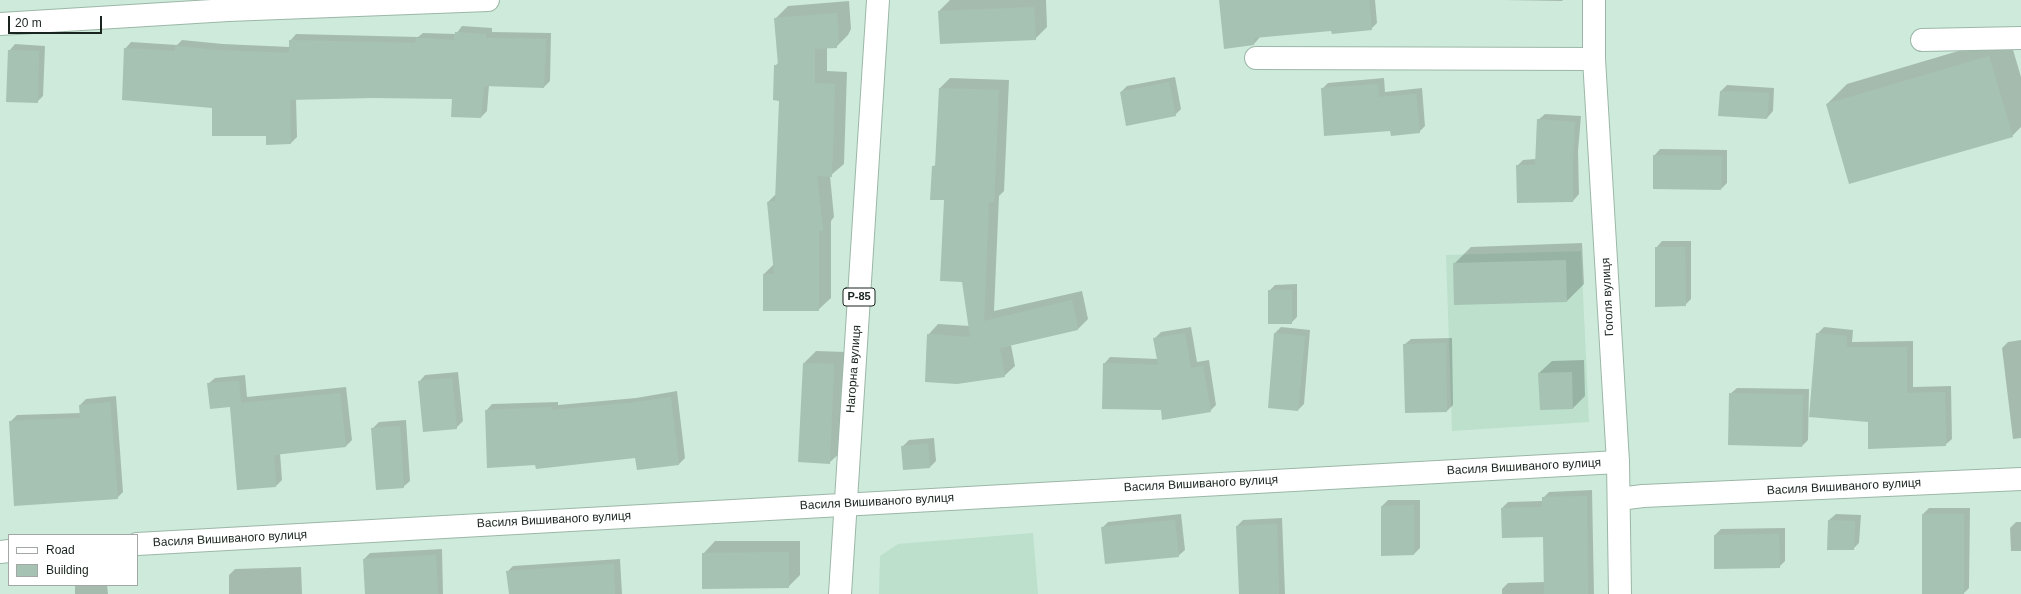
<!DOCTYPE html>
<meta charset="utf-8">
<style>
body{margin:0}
#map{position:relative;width:2021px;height:594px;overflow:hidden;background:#ceeada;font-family:Arial,sans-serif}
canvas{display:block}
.legend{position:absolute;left:8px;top:534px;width:130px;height:52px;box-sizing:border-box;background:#fff;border:1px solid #a3a7a5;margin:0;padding:5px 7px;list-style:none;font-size:12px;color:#19241e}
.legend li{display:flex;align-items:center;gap:8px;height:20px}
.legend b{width:20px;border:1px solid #a3a7a5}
.scale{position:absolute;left:8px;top:16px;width:94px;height:18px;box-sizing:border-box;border:2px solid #19241e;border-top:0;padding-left:5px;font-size:12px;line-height:14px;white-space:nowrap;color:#19241e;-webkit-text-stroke:3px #fff;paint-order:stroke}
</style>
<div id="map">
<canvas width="2021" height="594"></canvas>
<ul class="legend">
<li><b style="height:5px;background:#fff"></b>Road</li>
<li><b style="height:11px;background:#a6c2b3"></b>Building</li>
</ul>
<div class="scale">20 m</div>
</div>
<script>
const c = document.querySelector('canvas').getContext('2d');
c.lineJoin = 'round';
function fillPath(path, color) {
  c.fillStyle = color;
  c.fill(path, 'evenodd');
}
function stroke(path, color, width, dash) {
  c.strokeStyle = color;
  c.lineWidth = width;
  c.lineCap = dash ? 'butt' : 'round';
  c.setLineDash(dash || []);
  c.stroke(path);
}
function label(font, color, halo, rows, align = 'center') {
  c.font = font + ' Arial,sans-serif';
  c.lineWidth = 4;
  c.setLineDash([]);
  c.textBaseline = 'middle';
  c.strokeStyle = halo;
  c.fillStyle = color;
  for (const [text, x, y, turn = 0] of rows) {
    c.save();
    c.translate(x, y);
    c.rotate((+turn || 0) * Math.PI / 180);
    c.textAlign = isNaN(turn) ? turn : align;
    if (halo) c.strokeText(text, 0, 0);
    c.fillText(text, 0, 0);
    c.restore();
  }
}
fillPath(new Path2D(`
 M 1581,251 L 1589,422 L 1452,431 L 1446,255 Z
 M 1033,533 L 1038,594 L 879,594 L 880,556 L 898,544 Z`), '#bce0cc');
fillPath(new Path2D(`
 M 950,0 L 1046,0 L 1047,27 L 1035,39 L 939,11 Z
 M 1220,0 L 1375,0 L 1377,23 L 1371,29 L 1332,29 L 1260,37 L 1254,44 Z
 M 1504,0 L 1563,0 L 1562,1 Z
 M 849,1 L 851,29 L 848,35 L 836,47 L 827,48 L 827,71 L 847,72 L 844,164 L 830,176 L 834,217 L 831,221 L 831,298 L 818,310 L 764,274 L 774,264 L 768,202 L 776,194 L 780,100 L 775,66 L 779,62 L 775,19 L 788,6 Z
 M 462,26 L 492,28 L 492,32 L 551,33 L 550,81 L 544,87 L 489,85 L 487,111 L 481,117 L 453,98 L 372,97 L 296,98 L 297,137 L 291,143 L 267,135 L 213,107 L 125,49 L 131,42 L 177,45 L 182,40 L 223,44 L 290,47 L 290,41 L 296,34 L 418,37 L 423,33 L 456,34 Z
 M 2009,36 L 2021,77 L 2021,127 L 2012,136 L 1827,104 L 1847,84 Z
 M 15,44 L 45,46 L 43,96 L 37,102 L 9,51 Z
 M 1175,77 L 1181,109 L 1175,115 L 1121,92 L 1127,86 Z
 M 950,78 L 1009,80 L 1004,191 L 999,196 L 994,311 L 1082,291 L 1088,319 L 1078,329 L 1011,345 L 1015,366 L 1004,376 L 928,335 L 938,324 L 970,326 L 963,281 L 945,199 L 933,167 L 936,164 L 940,88 Z
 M 1384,78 L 1385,92 L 1422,88 L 1425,126 L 1419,132 L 1391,130 L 1322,89 L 1328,83 Z
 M 1727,85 L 1774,88 L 1773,111 L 1767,118 L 1721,91 Z
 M 1545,114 L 1581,116 L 1578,151 L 1579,194 L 1573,201 L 1517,166 L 1523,160 L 1536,159 L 1538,120 Z
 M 1660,149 L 1727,150 L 1727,183 L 1721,189 L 1654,156 Z
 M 1662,241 L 1691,241 L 1691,299 L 1685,305 L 1656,248 Z
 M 1582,243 L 1584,284 L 1567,301 L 1454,264 L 1471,247 Z
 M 1297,284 L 1297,317 L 1291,323 L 1269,291 L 1275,285 Z
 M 1191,327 L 1197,362 L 1209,360 L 1216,405 L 1210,411 L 1162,409 L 1104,364 L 1110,357 L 1158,359 L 1155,338 L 1161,332 Z
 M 1281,327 L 1310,330 L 1304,404 L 1298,410 L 1275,333 Z
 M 1824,327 L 1853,330 L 1852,342 L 1913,341 L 1913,387 L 1951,386 L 1952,439 L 1945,445 L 1869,421 L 1817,334 Z
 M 1452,338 L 1453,405 L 1447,411 L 1404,345 L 1411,339 Z
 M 2021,340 L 2021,438 L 2013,439 L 2002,348 L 2008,342 Z
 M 816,351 L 846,352 L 842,451 L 829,463 L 799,461 L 804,363 Z
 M 1584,360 L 1585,396 L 1573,408 L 1539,373 L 1552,361 Z
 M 458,372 L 463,421 L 456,428 L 419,382 L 425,375 Z
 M 245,375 L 247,397 L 346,387 L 352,440 L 346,446 L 280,453 L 282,480 L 276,486 L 231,406 L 208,384 L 215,378 Z
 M 1737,388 L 1809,389 L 1808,440 L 1802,446 L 1730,394 Z
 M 677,391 L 685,458 L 679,464 L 636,457 L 536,464 L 486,411 L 492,404 L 558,402 L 558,405 L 636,398 Z
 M 116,396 L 123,492 L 117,498 L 10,422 L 17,415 L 81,413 L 80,405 L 86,399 Z
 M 406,420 L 410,481 L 403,487 L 372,429 L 379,422 Z
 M 934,438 L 936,461 L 930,467 L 902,447 L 909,440 Z
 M 1592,490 L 1594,594 L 1502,594 L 1502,589 L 1508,583 L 1545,582 L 1544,536 L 1502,508 L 1508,502 L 1543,501 L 1543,498 L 1549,492 Z
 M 1388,500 L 1420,500 L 1420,548 L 1414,554 L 1382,555 L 1382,506 Z
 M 1929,508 L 1970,508 L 1969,588 L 1963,594 L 1923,594 L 1923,514 Z
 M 1181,514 L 1185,550 L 1178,556 L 1102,528 L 1108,522 Z
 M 1836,514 L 1861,515 L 1859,543 L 1853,549 L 1829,520 Z
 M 1282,518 L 1285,594 L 1240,594 L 1237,526 L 1243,520 Z
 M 2016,522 L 2021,522 L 2021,551 L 2011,551 L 2010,528 Z
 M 1785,528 L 1785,561 L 1779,567 L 1715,535 L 1721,529 Z
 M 715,541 L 800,541 L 800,575 L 788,587 L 703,554 Z
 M 442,549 L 443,594 L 366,594 L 364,559 L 370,553 Z
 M 620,559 L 622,594 L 510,594 L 507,572 L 513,566 Z
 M 301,567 L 302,594 L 229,594 L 229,575 L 235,569 Z
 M 75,585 L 107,585 L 108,594 L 75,594 Z`), '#0003');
fillPath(new Path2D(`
 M 1219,0 L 1369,0 L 1372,30 L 1332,34 L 1331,31 L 1254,38 L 1254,45 L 1224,49 Z
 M 1034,7 L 1036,40 L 940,44 L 938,11 Z
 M 837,13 L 839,42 L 837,43 L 837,48 L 815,49 L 815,83 L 835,84 L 832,177 L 817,176 L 823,230 L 819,231 L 819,311 L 763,311 L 763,274 L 774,274 L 767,202 L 775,201 L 779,101 L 773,100 L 774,65 L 778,65 L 774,18 Z
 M 455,32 L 486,34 L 486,38 L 546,39 L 544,88 L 484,86 L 481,118 L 451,117 L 452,99 L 372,98 L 290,100 L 291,144 L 266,145 L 266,136 L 212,136 L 212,108 L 122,100 L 124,48 L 175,51 L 175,46 L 216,50 L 289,53 L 289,40 L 415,43 L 416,38 L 454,40 Z
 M 8,50 L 39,51 L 38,103 L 6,102 Z
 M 1989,56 L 2013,137 L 1849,184 L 1826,104 Z
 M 1169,82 L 1176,116 L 1126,126 L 1120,92 Z
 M 1378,84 L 1379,97 L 1416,94 L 1420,133 L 1391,136 L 1390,131 L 1324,136 L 1321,88 Z
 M 939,88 L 999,90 L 994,202 L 989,202 L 984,321 L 1072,300 L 1078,330 L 1000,348 L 1005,377 L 957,384 L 925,382 L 927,334 L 970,337 L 962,282 L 940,281 L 944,200 L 930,200 L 932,166 L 935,166 Z
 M 1720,91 L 1769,93 L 1767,119 L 1718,116 Z
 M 1537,119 L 1575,122 L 1573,158 L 1573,202 L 1517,203 L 1516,165 L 1535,165 Z
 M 1653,155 L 1722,156 L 1721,190 L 1653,189 Z
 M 1655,247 L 1685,247 L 1686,306 L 1655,307 Z
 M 1566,260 L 1567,302 L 1454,305 L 1453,263 Z
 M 1268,290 L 1292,290 L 1292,324 L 1268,324 Z
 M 1185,333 L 1191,368 L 1203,366 L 1211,412 L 1162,420 L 1161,410 L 1102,409 L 1103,363 L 1158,365 L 1153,338 Z
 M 1274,333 L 1305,336 L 1298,411 L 1268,408 Z
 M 1816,333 L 1847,336 L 1846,347 L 1907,347 L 1907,393 L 1945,392 L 1946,446 L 1868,449 L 1868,422 L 1809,417 Z
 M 1446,343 L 1447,412 L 1405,413 L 1403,344 Z
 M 803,363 L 834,364 L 830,464 L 798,462 Z
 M 1572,372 L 1573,409 L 1540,410 L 1538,373 Z
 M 452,378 L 457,429 L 423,432 L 418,381 Z
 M 239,381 L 241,403 L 340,393 L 346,447 L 274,455 L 276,487 L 237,490 L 230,407 L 210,409 L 207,383 Z
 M 1729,393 L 1803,395 L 1802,447 L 1728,445 Z
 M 671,397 L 679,465 L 637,470 L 635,458 L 536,469 L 535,465 L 487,468 L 485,410 L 552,407 L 552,410 L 629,403 Z
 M 110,402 L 118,499 L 14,506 L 9,421 L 80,418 L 79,405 Z
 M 400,426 L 404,488 L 376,490 L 371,428 Z
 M 928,444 L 930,468 L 903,470 L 901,446 Z
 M 1587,496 L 1588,594 L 1544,594 L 1543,537 L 1502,538 L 1501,508 L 1542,507 L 1542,497 Z
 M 1414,505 L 1414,555 L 1381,556 L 1381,506 Z
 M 1922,514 L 1964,514 L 1964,594 L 1922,594 Z
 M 1175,520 L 1179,557 L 1105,564 L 1101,527 Z
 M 1828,520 L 1855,521 L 1854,550 L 1827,550 Z
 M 1277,524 L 1279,594 L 1239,594 L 1236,526 Z
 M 1779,534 L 1780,568 L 1714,569 L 1714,535 Z
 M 789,552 L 789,588 L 702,589 L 702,553 Z
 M 436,555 L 438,594 L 365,594 L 363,559 Z
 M 614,564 L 615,594 L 509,594 L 506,571 Z`), '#a6c2b3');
const minor = new Path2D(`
 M 0,24 L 228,10 L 488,0
 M 1922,40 L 2021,38
 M 1256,58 L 1594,59
 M 1619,499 L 1643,496 L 2021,479
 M 137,544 L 1618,462
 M 0,552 L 9,551`);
const major = new Path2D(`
 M 1594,0 L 1594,59 L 1618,462 L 1620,594
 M 840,594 L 878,0`);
stroke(minor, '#9bb7a7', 24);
stroke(major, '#9bb7a7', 24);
stroke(minor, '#fff', 22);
stroke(major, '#fff', 22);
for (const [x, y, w] of [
 [859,297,32]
]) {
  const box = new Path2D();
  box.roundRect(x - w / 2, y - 9, w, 18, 3);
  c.fillStyle = '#fff';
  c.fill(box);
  stroke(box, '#19241e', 1);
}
label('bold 11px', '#19241e', null, [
 ["Р-85",859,297]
]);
label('12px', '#19241e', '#fff', [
 ["Гоголя вулиця",1608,297,-93],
 ["Нагорна вулиця",854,369,-86],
 ["Василя Вишиваного вулиця",1524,467,-3],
 ["Василя Вишиваного вулиця",1201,484,-3],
 ["Василя Вишиваного вулиця",1844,487,-3],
 ["Василя Вишиваного вулиця",877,502,-3],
 ["Василя Вишиваного вулиця",554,520,-3],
 ["Василя Вишиваного вулиця",230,539,-3]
]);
</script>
